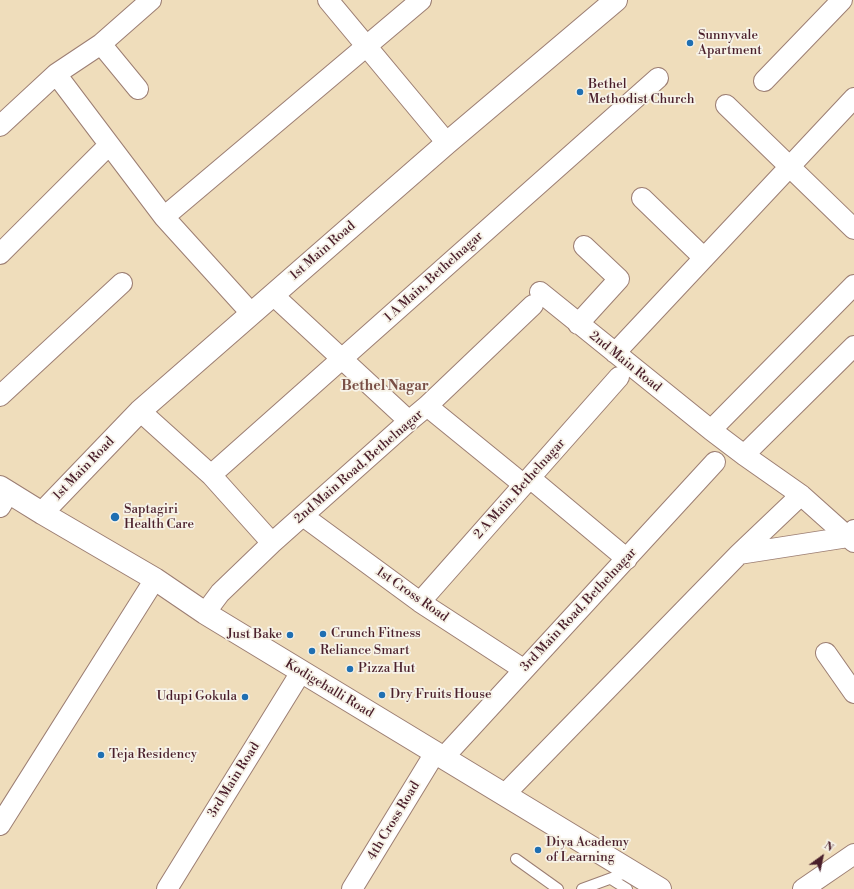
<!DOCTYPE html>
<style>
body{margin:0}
#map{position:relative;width:854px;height:889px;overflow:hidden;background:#efddbb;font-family:"Libre Bodoni",serif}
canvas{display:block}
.north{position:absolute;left:802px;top:837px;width:40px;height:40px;-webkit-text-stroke:3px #f7f3e8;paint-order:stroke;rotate:33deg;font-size:11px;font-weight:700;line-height:16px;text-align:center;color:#4a1f2b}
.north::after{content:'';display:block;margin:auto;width:14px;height:18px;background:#4a1f2b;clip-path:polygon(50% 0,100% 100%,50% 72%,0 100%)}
</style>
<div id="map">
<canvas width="854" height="889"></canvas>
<div class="north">N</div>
</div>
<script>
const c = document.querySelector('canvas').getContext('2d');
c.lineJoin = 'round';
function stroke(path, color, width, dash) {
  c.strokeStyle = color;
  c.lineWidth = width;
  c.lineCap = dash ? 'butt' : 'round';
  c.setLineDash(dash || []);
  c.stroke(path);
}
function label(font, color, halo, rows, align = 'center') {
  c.font = font + ' "Libre Bodoni",serif';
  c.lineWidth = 3.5;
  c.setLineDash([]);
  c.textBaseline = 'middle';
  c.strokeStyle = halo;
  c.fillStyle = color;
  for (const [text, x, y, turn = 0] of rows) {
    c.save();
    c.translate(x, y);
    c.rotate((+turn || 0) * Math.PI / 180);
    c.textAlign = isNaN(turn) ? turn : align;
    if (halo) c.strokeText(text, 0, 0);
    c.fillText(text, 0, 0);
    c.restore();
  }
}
const service = new Path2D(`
 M 516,859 L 558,889
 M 611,879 L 627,889
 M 582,889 L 631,871`);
const minor = new Path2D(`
 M 328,0 L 447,143
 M 101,44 L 138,89
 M 56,74 L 101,44 L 151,0
 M 764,81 L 842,0
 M 726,105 L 854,229
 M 0,126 L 56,74 L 164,217 L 251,313
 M 642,198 L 704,258
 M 164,217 L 421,0
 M 0,254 L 109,145
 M 273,295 L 409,421
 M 578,324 L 619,279 L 584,246
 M 615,353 L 854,98
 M 0,396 L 122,283
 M 427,406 L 524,485
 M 140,411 L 211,475 L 272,543
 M 711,430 L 854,285
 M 744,455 L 854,346
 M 211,475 L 658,78
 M 530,478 L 627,559
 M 801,495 L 848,537 L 854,530
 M 0,507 L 9,492
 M 303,516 L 420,602 L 523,669
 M 739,554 L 848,537 L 854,542
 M 420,602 L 619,377
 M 205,613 L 220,593 L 272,543 L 409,421 L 427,406 L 533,305
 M 826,653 L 854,693
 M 443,758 C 533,659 625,561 715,462
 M 504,795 L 739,554 L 801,495 L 744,455 L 711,430 L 540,292
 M 0,825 L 155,579
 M 167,889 L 301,672
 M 352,889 L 435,753
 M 803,889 L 854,854`);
const tertiary = new Path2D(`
 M 0,487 L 42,513 L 155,579 L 205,613 L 660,889
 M 42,513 L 140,411 L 447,143 L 616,0`);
stroke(service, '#9c7e73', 12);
stroke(minor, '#9c7e73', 22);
stroke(tertiary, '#9c7e73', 24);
stroke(service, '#fff', 10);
stroke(minor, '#fff', 20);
stroke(tertiary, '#fff', 22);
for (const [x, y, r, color] of [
 [690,43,4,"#1f6fb2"],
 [580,92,4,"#1f6fb2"],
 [115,517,5,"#1f6fb2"],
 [323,634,4,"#1f6fb2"],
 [290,635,4,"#1f6fb2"],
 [312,651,4,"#1f6fb2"],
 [350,669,4,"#1f6fb2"],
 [382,695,4,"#1f6fb2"],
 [245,697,4,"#1f6fb2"],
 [101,755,4,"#1f6fb2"],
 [538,850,4,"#1f6fb2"]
]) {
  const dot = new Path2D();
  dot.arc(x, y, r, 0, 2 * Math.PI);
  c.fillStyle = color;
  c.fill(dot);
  stroke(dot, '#f7f3e8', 1.5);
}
label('13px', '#4a1f2b', '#f7f3e8', [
 ["Sunnyvale",698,36],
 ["Apartment",698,51],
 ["Bethel",588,85],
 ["Methodist Church",588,100],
 ["Saptagiri",124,510],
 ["Health Care",124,525],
 ["Crunch Fitness",331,634],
 ["Just Bake",282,635,"right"],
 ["Reliance Smart",320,651],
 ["Pizza Hut",358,669],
 ["Dry Fruits House",390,695],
 ["Udupi Gokula",237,697,"right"],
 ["Teja Residency",109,755],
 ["Diya Academy",546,843],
 ["of Learning",546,858]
], 'left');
label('13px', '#4a1f2b', '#f7f3e8', [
 ["1st Main Road",323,251,-41],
 ["1 A Main, Bethelnagar",434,277,-42],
 ["2nd Main Road",625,362,39],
 ["2nd Main Road, Bethelnagar",359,467,-41],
 ["1st Main Road",84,469,-46],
 ["2 A Main, Bethelnagar",520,489,-48],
 ["1st Cross Road",412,595,35],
 ["3rd Main Road, Bethelnagar",579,610,-47],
 ["Kodigehalli Road",329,689,31],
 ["3rd Main Road",234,780,-58],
 ["4th Cross Road",394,821,-59]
]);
label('bold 14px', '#794f46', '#f7f3e8', [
 ["Bethel Nagar",385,387]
]);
</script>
